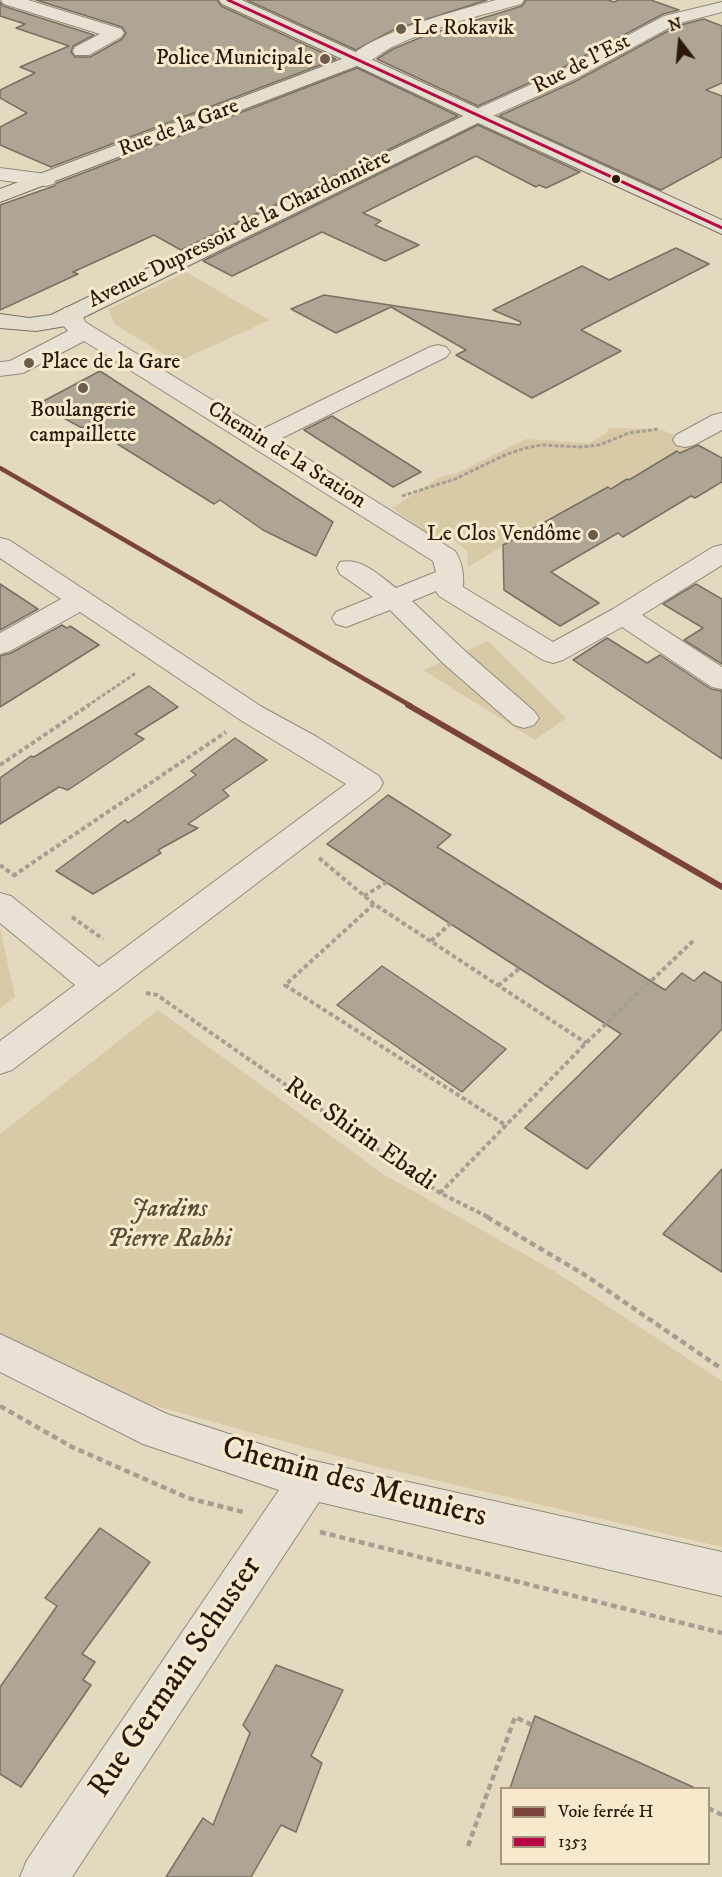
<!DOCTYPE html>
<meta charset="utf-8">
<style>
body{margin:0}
#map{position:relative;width:722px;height:1877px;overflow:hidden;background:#e3d9bf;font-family:"IM FELL DW Pica",serif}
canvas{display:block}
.legend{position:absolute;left:500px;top:1787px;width:210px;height:78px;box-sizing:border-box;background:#f7eacc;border:2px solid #a5967f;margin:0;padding:8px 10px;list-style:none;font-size:18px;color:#2b180c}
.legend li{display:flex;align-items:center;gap:12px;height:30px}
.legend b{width:30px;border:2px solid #a5967f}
.north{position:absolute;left:650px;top:12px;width:60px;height:60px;-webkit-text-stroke:4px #f7eacc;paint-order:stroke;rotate:344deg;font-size:16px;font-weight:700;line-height:24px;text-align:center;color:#2b180c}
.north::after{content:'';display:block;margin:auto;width:21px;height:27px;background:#2b180c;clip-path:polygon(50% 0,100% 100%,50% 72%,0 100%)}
</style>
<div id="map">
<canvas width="722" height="1877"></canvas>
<ul class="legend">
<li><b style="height:8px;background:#7b4339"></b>Voie ferrée H</li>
<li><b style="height:8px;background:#b90745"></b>1353</li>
</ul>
<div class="north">N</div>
</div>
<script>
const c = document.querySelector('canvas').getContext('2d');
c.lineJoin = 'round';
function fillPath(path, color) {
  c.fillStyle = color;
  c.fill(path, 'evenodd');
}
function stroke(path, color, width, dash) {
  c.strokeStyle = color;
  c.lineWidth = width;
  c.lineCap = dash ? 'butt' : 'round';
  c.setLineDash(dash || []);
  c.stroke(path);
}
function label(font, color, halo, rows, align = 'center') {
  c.font = font + ' "IM FELL DW Pica",serif';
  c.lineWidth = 6;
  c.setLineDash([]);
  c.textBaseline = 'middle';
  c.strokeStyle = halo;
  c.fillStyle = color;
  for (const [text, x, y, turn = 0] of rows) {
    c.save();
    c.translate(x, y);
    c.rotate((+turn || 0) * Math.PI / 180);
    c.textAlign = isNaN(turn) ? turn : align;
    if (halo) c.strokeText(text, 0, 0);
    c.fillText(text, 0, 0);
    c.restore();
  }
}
fillPath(new Path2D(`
 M 186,272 L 262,316 L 270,320 L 177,362 L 114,324 L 109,309 Z
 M 610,428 L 660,429 L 696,444 L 680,453 L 677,451 L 631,481 L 627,479 L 560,519 L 554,515 L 468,567 L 467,551 L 452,539 L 438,541 L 392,508 L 440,477 L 460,472 L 526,439 L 589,443 L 605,434 Z
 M 488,641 L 566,718 L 535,740 L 423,670 Z
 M 0,928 L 15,997 L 0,1008 Z
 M 158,1010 L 383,1174 L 554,1271 L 722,1381 L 722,1547 L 370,1465 L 148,1404 L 0,1333 L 0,1134 Z`), '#d9caa7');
const building = new Path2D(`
 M 36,0 L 217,0 L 221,6 L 336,59 L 51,167 L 0,145 L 0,127 L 27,113 L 0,98 L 0,90 L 35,73 L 20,67 L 69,46 L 16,28 L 25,24 L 0,16 L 0,2 L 3,6 L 94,35 L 73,46 L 71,52 L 75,57 L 90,57 L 122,39 L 126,33 L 122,27 Z
 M 247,0 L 487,0 L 393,30 L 356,50 Z
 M 526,0 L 608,0 L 614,2 L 619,0 L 651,0 L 679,10 L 663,14 L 560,69 L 478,106 L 377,59 L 393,49 L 424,36 L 522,6 Z
 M 704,19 L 722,26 L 722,83 L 706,90 L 722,96 L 722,157 L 661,190 L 499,116 L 576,81 L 677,26 Z
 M 357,68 L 458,116 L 181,250 L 154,235 L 73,272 L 78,274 L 0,310 L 0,205 L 54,186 L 57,183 Z
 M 478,125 L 580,172 L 546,188 L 539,185 L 536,187 L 476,156 L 363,213 L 381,221 L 375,225 L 419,245 L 385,261 L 322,232 L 232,276 L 203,261 Z
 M 676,248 L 709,264 L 581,330 L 621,351 L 532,398 L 456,355 L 466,350 L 391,307 L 336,333 L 291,309 L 324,295 L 520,325 L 521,322 L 493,310 L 582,266 L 609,280 Z
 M 100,371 L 333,522 L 316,556 L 263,530 L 220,500 L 214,504 L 87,425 L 82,428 L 38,404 Z
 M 332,416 L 421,472 L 393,487 L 304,430 Z
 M 698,445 L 722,458 L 722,482 L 695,498 L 691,496 L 623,537 L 618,533 L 551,572 L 599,603 L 560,626 L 504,590 L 503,545 L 608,487 L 611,489 L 627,479 L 629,480 L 677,451 L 680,453 Z
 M 0,584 L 38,609 L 0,630 Z
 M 696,584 L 722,599 L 722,664 L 684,640 L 703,628 L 663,604 Z
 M 62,625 L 67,628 L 70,626 L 99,645 L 0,707 L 0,656 L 11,653 Z
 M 607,638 L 647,663 L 660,655 L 711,689 L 722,691 L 722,759 L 573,660 Z
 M 149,686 L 178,707 L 135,734 L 144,739 L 68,790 L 59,787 L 0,824 L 0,778 L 31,756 L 34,757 Z
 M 235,738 L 267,760 L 223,790 L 229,796 L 188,824 L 198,828 L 158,850 L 161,853 L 93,894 L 56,871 L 125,820 L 128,823 L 196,775 L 191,771 Z
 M 388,795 L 451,835 L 437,847 L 665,990 L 682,973 L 694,981 L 704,972 L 722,983 L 722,1029 L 587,1169 L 525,1128 L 621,1034 L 327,844 Z
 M 382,966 L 506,1049 L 462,1092 L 337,1005 Z
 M 722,1169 L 722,1272 L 663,1234 Z
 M 100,1528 L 150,1562 L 82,1654 L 95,1662 L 83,1680 L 91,1685 L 21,1787 L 0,1774 L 0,1687 L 57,1606 L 45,1598 Z
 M 276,1665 L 343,1690 L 311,1756 L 322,1763 L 296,1832 L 281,1825 L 251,1877 L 166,1877 L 203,1818 L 213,1825 L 250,1733 L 243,1725 Z
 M 535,1716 L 636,1761 L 695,1788 L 510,1788 Z`);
fillPath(building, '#aea594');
stroke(building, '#787062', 1.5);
const minor = new Path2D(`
 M 1,0 L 28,0 L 121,29 L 124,33 L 121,37 L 89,55 L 75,55 L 73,51 L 75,47 L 100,34 L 4,4 Z
 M 496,0 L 524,0 L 521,4 C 478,16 433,27 392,47 C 379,54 365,68 350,64 L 348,60 C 366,34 463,9 496,0 Z
 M 722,2 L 722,12 L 676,24 L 575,79 L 484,120 L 470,120 L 467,116 L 470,112 L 561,71 L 664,16 Z
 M 0,168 L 46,174 L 53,176 L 56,180 L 53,184 L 46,186 L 0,180 Z
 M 72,306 L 80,308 L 85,322 L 261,430 L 430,347 L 438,345 L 446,347 L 450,352 L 446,357 L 278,440 L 455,551 C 462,562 464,574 463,587 L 553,642 L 613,609 L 713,547 L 722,545 L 722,565 L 642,615 L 722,667 L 722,689 L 712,687 L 622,627 L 563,660 L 553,663 L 543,660 L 439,596 L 436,591 L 412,601 L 464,650 L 534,711 L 539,718 L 534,725 L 524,728 L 514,725 L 444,664 L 390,610 L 346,627 L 336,624 L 332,618 L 336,612 L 373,597 L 340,574 L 337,568 L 340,562 C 362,557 380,576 396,588 L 436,572 L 433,561 L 84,341 L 23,373 L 0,376 L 0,362 L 10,361 L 68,331 L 63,325 L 61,313 L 64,308 Z
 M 722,413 L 722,430 L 694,445 L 685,447 L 676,445 L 673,440 L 676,435 L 713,415 Z
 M 0,538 L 9,540 L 262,707 L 317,737 L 379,776 L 383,783 L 379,790 L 12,1070 L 0,1074 L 0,1041 L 75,985 L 0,923 L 0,893 L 11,896 L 99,967 L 346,784 L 242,721 L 80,612 L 10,651 L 0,654 L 0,633 L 61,599 L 0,558 Z
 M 0,1334 L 167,1414 L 310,1460 L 722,1552 L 722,1596 L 319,1502 L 72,1877 L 20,1877 L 27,1860 L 279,1490 L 143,1444 L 0,1372 Z`);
const major = new Path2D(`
 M 219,0 L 242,0 L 722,220 L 722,234 L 478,123 L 66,326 L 36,331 L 0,328 L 0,314 L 29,318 L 51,315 L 463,116 L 357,66 L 0,202 L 0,189 L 342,59 L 222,4 Z`);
stroke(minor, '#928a7a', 2);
stroke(major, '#787062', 2);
stroke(new Path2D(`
 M 402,496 L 455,479 L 507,454 L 526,448 L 541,445 L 583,447 L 599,445 L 629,433 L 658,429
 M 87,706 L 136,673`), '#a49e93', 3, [4, 2]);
stroke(new Path2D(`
 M 0,765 L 89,705
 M 319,858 L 374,904 L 586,1043
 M 0,865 L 15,876
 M 13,876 L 226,732
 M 364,896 L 387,882
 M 374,904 L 285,985 L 507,1126
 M 72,917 L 103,939
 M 431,941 L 451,923
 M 498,986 L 520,968
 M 146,993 L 157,995 L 440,1193 L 490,1218
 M 440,1193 L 586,1043 L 693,941`), '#a49e93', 4, [4.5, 3]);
stroke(new Path2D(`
 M 487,1217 L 585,1275 L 722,1369
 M 0,1406 L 72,1447 L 188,1498 L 243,1512
 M 320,1532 L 722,1633
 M 708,1808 L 722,1815
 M 468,1846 L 515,1717 L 532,1725`), '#a49e93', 4.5, [6, 4]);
fillPath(minor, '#e8e2d6');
fillPath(major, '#e4decf');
stroke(new Path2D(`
 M 228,0 L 722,228`), '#b90745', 3);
stroke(new Path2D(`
 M 0,468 L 411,706`), '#7b4339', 4.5);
stroke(new Path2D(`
 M 408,705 L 722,887`), '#7b4339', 6);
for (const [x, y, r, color] of [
 [401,29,6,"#6b5c4b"],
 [325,59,6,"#6b5c4b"],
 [616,179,5,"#2b180c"],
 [29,363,6,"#6b5c4b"],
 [83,388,6,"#6b5c4b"],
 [593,535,6,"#6b5c4b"]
]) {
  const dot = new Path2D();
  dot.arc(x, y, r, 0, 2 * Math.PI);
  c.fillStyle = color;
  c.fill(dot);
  stroke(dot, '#f7eacc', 2);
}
label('22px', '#2b180c', '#f7eacc', [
 ["Le Rokavik",413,29],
 ["Police Municipale",313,59,"right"],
 ["Place de la Gare",41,363],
 ["Boulangerie",83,411,"center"],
 ["campaillette",83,436,"center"],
 ["Le Clos Vendôme",581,535,"right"]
], 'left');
label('22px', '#2b180c', '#f7eacc', [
 ["Rue de l'Est",582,65,-27],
 ["Rue de la Gare",179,129,-21],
 ["Avenue Dupressoir de la Chardonnière",240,230,-26],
 ["Chemin de la Station",286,456,32]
]);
label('26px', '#2b180c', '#f7eacc', [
 ["Rue Shirin Ebadi",359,1135,35]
]);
label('italic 26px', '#5d4a35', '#f7eacc', [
 ["Jardins",169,1211],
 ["Pierre Rabhi",169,1241]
]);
label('32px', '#2b180c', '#f7eacc', [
 ["Chemin des Meuniers",354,1484,15],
 ["Rue Germain Schuster",177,1678,-56]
]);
</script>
